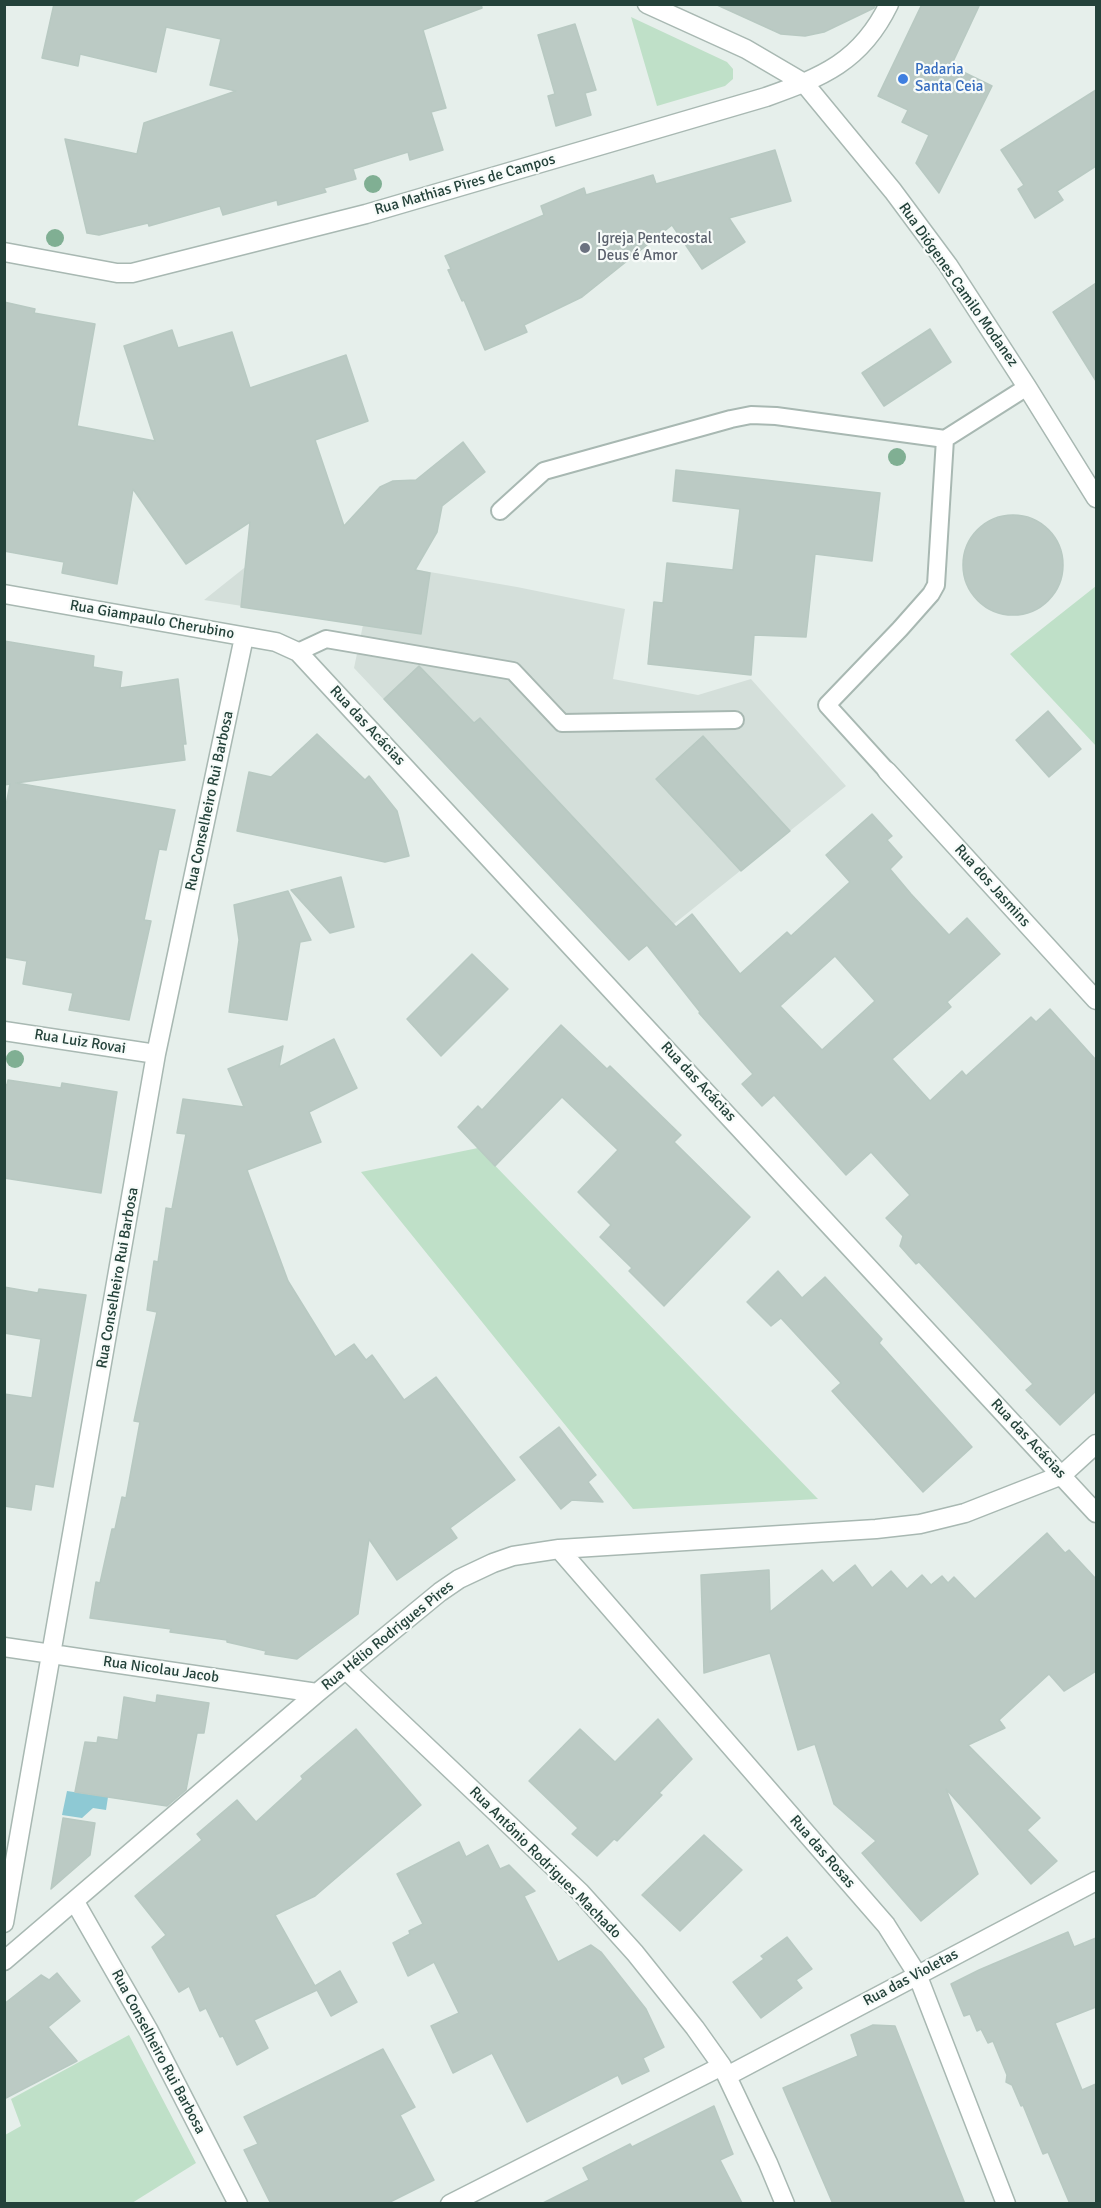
<!DOCTYPE html>
<meta charset="utf-8">
<style>
body{margin:0}
#map{position:relative;width:1101px;height:2208px;overflow:hidden;background:#e6efeb;font-family:Signika,sans-serif}
canvas{display:block}
.frame{position:absolute;inset:0;border:6px solid #24423a;pointer-events:none}
</style>
<div id="map">
<canvas width="1101" height="2208"></canvas>
<div class="frame"></div>
</div>
<script>
const c = document.querySelector('canvas').getContext('2d');
c.lineJoin = 'round';
function fillPath(path, color) {
  c.fillStyle = color;
  c.fill(path, 'evenodd');
}
function stroke(path, color, width, dash) {
  c.strokeStyle = color;
  c.lineWidth = width;
  c.lineCap = dash ? 'butt' : 'round';
  c.setLineDash(dash || []);
  c.stroke(path);
}
function label(font, color, halo, rows, align = 'center') {
  c.font = font + ' Signika,sans-serif';
  c.lineWidth = 4.5;
  c.setLineDash([]);
  c.textBaseline = 'middle';
  c.strokeStyle = halo;
  c.fillStyle = color;
  for (const [text, x, y, turn = 0] of rows) {
    c.save();
    c.translate(x, y);
    c.rotate((+turn || 0) * Math.PI / 180);
    c.textAlign = isNaN(turn) ? turn : align;
    if (halo) c.strokeText(text, 0, 0);
    c.fillText(text, 0, 0);
    c.restore();
  }
}
fillPath(new Path2D(`
 M 273,545 L 517,587 L 625,609 L 613,679 L 698,695 L 751,679 L 846,786 L 629,960 L 354,668 L 363,625 L 204,600 Z`), '#d4dfda');
fillPath(new Path2D(`
 M 631,17 L 727,62 L 733,69 L 733,79 L 725,86 L 657,106 Z
 M 1096,586 L 1096,746 L 1010,654 Z
 M 478,1148 L 818,1499 L 633,1509 L 361,1172 Z
 M 129,2035 L 196,2163 L 132,2203 L 5,2203 L 5,2135 L 21,2126 L 11,2099 Z`), '#bfe0c8');
fillPath(new Path2D(`
 M 67,1791 L 108,1797 L 106,1810 L 93,1808 L 82,1818 L 62,1815 Z`), '#8ec9d4');
const building = new Path2D(`
 M 54,4 L 481,4 L 482,8 L 423,30 L 446,108 L 431,112 L 443,150 L 410,160 L 408,152 L 353,169 L 356,179 L 324,188 L 326,192 L 278,205 L 277,200 L 223,215 L 220,206 L 149,226 L 148,223 L 99,235 L 87,233 L 65,139 L 137,154 L 144,123 L 236,91 L 210,85 L 221,39 L 166,27 L 156,72 L 80,54 L 78,66 L 42,58 Z
 M 715,4 L 876,4 L 874,8 L 824,32 L 805,36 L 781,34 Z
 M 922,4 L 980,4 L 951,66 L 992,86 L 939,193 L 916,163 L 929,135 L 902,122 L 908,110 L 878,96 Z
 M 575,24 L 596,90 L 585,93 L 591,115 L 556,126 L 548,96 L 555,94 L 538,35 Z
 M 1096,90 L 1096,166 L 1057,191 L 1063,200 L 1035,218 L 1018,189 L 1024,185 L 1001,150 Z
 M 775,150 L 791,201 L 729,218 L 745,242 L 702,269 L 672,225 L 582,297 L 524,325 L 527,332 L 485,350 L 464,300 L 462,301 L 448,270 L 451,269 L 445,256 L 544,215 L 541,206 L 584,188 L 586,195 L 653,175 L 656,184 Z
 M 1096,283 L 1096,381 L 1053,312 Z
 M 4,302 L 35,309 L 34,313 L 95,324 L 77,426 L 155,441 L 124,346 L 172,330 L 178,348 L 232,332 L 250,388 L 346,355 L 368,421 L 315,440 L 344,526 L 380,487 L 393,481 L 416,480 L 463,442 L 485,472 L 442,506 L 437,532 L 415,570 L 430,573 L 421,634 L 241,607 L 250,522 L 186,564 L 133,489 L 117,584 L 62,573 L 64,562 L 4,551 Z
 M 930,329 L 951,362 L 884,406 L 862,373 Z
 M 676,470 L 880,493 L 872,561 L 815,554 L 806,637 L 754,635 L 751,675 L 648,664 L 654,602 L 663,603 L 667,563 L 733,570 L 740,509 L 673,501 Z
 M963 565a50 50 0 1 1 100 0a50 50 0 1 1-100 0Z
 M 4,641 L 94,656 L 93,667 L 122,672 L 120,688 L 178,679 L 186,744 L 183,744 L 185,760 L 16,783 L 175,810 L 166,850 L 159,849 L 144,920 L 151,921 L 129,1020 L 69,1010 L 73,993 L 23,984 L 27,961 L 4,957 L 4,816 L 10,784 L 4,785 Z
 M 419,666 L 474,723 L 480,718 L 676,927 L 692,914 L 740,974 L 787,932 L 791,936 L 850,882 L 826,855 L 872,814 L 892,836 L 887,840 L 902,857 L 890,869 L 911,894 L 949,935 L 967,918 L 1000,954 L 947,1002 L 951,1007 L 892,1059 L 930,1101 L 962,1071 L 966,1076 L 1031,1017 L 1036,1022 L 1050,1009 L 1096,1060 L 1096,1391 L 1060,1425 L 1026,1390 L 1033,1384 L 919,1262 L 916,1264 L 900,1246 L 903,1236 L 886,1218 L 910,1195 L 871,1152 L 846,1175 L 774,1095 L 762,1106 L 742,1084 L 753,1074 L 699,1013 L 700,1012 L 647,945 L 629,960 L 384,699 ZM 835,956 L 875,1001 L 822,1050 L 780,1006 Z
 M 1048,711 L 1081,749 L 1049,777 L 1016,740 Z
 M 317,734 L 365,780 L 369,776 L 397,811 L 409,856 L 385,862 L 237,831 L 249,772 L 271,777 Z
 M 703,736 L 790,831 L 741,871 L 656,779 Z
 M 341,877 L 354,927 L 330,933 L 291,890 Z
 M 288,891 L 311,940 L 300,942 L 287,1020 L 229,1012 L 239,940 L 234,905 Z
 M 472,954 L 508,989 L 441,1056 L 407,1019 Z
 M 561,1025 L 607,1069 L 610,1066 L 681,1135 L 674,1142 L 750,1217 L 664,1306 L 629,1271 L 632,1268 L 600,1237 L 611,1225 L 578,1192 L 618,1150 L 562,1097 L 495,1166 L 458,1127 L 478,1106 L 482,1110 Z
 M 334,1039 L 357,1088 L 309,1112 L 321,1142 L 247,1170 L 288,1281 L 335,1357 L 354,1344 L 366,1360 L 372,1355 L 404,1400 L 436,1377 L 515,1480 L 450,1528 L 457,1538 L 397,1580 L 369,1539 L 358,1614 L 297,1659 L 265,1654 L 266,1651 L 227,1642 L 227,1640 L 170,1632 L 171,1629 L 90,1618 L 96,1582 L 100,1583 L 112,1529 L 115,1529 L 122,1497 L 126,1498 L 140,1422 L 134,1421 L 157,1312 L 147,1310 L 154,1261 L 158,1262 L 166,1208 L 172,1209 L 186,1134 L 177,1133 L 183,1099 L 244,1107 L 228,1069 L 283,1046 L 279,1067 Z
 M 8,1080 L 61,1088 L 62,1083 L 117,1092 L 101,1193 L 4,1178 L 4,1084 L 7,1085 Z
 M 778,1271 L 802,1298 L 825,1277 L 882,1339 L 879,1343 L 972,1447 L 923,1492 L 832,1391 L 841,1383 L 781,1318 L 771,1326 L 747,1302 Z
 M 4,1287 L 38,1293 L 39,1289 L 86,1295 L 53,1487 L 35,1484 L 31,1510 L 4,1506 L 4,1394 L 32,1398 L 41,1339 L 4,1333 Z
 M 559,1427 L 596,1475 L 588,1482 L 603,1502 L 572,1500 L 561,1509 L 520,1457 Z
 M 1047,1533 L 1065,1553 L 1069,1550 L 1096,1579 L 1096,1671 L 1064,1691 L 1049,1674 L 999,1720 L 1005,1728 L 968,1745 L 1040,1818 L 1027,1830 L 1057,1861 L 1031,1884 L 946,1789 L 978,1874 L 921,1921 L 862,1853 L 876,1841 L 834,1804 L 815,1744 L 798,1750 L 770,1653 L 704,1673 L 701,1575 L 769,1570 L 770,1612 L 822,1570 L 833,1583 L 855,1565 L 872,1588 L 891,1571 L 907,1589 L 922,1575 L 931,1585 L 942,1576 L 948,1583 L 954,1577 L 975,1599 Z
 M 157,1695 L 209,1703 L 204,1733 L 197,1733 L 186,1790 L 167,1806 L 75,1792 L 85,1742 L 97,1743 L 98,1737 L 118,1740 L 124,1697 L 156,1703 Z
 M 658,1719 L 692,1759 L 659,1793 L 662,1795 L 617,1841 L 614,1839 L 597,1856 L 572,1834 L 578,1828 L 529,1781 L 580,1729 L 615,1762 Z
 M 356,1729 L 421,1805 L 315,1896 L 275,1915 L 315,1986 L 340,1971 L 357,2002 L 331,2016 L 317,1990 L 254,2020 L 268,2048 L 237,2065 L 223,2036 L 220,2037 L 206,2008 L 200,2011 L 189,1986 L 179,1992 L 152,1947 L 166,1935 L 135,1896 L 202,1840 L 197,1834 L 237,1800 L 256,1822 L 303,1779 L 301,1776 Z
 M 63,1818 L 95,1823 L 90,1855 L 51,1889 Z
 M 704,1835 L 742,1870 L 680,1931 L 642,1895 Z
 M 459,1842 L 466,1857 L 488,1845 L 500,1869 L 509,1865 L 535,1891 L 524,1896 L 558,1962 L 591,1945 L 601,1952 L 646,2009 L 664,2047 L 643,2058 L 649,2071 L 622,2084 L 618,2075 L 527,2122 L 492,2053 L 453,2073 L 431,2026 L 459,2013 L 434,1962 L 408,1976 L 393,1943 L 410,1934 L 409,1931 L 423,1924 L 397,1874 Z
 M 1068,1932 L 1074,1947 L 1096,1938 L 1096,2007 L 1055,2023 L 1082,2090 L 1096,2084 L 1096,2204 L 1070,2204 L 1048,2152 L 1043,2154 L 1023,2105 L 1021,2106 L 1012,2085 L 1006,2082 L 1007,2075 L 993,2041 L 988,2043 L 981,2029 L 977,2031 L 970,2014 L 964,2016 L 951,1984 L 979,1970 Z
 M 787,1937 L 812,1969 L 796,1980 L 802,1988 L 761,2018 L 733,1982 L 764,1959 L 761,1956 Z
 M 57,1973 L 80,2001 L 48,2027 L 77,2061 L 4,2099 L 4,2004 L 41,1975 L 49,1980 Z
 M 873,2025 L 895,2026 L 965,2204 L 833,2204 L 783,2088 L 858,2056 L 851,2035 Z
 M 383,2049 L 415,2107 L 400,2115 L 434,2180 L 386,2204 L 271,2204 L 244,2150 L 258,2144 L 244,2117 Z
 M 714,2106 L 733,2154 L 720,2160 L 742,2203 L 541,2204 L 589,2180 L 583,2168 L 630,2144 L 632,2147 Z`);
fillPath(building, '#bbcac4');
stroke(building, '#b8c9c2', 1.5);
const lane = new Path2D(`
 M 500,511 L 544,471 L 731,419 L 751,415 L 776,416 L 945,439 L 1027,387
 M 298,652 L 326,639 L 513,671 L 562,723 L 735,720
 M 887,771 L 827,705 L 900,629 L 931,594 L 936,585 L 945,439`);
const street = new Path2D(`
 M 647,4 L 746,49 L 804,83 L 893,191 L 948,265 L 1027,387 L 1096,498
 M 4,252 L 117,273 L 132,273 L 366,214 L 766,97 C 822,77 861,62 889,4
 M 4,594 L 276,642 L 298,652 L 1096,1513
 M 887,771 L 1096,1000
 M 4,1031 L 156,1054
 M 559,1549 L 886,1925 L 917,1974 L 1006,2204
 M 4,1647 L 317,1693
 M 346,1670 L 580,1892 L 635,1953 L 695,2028 L 722,2066 L 768,2163 L 785,2204
 M 75,1902 L 149,2031 L 238,2204
 M 4,1923 L 156,1054 L 244,637
 M 4,1961 L 317,1693 L 440,1592 L 459,1579 L 493,1563 L 513,1556 L 559,1549 L 876,1529 L 920,1524 L 965,1513 L 1062,1475 L 1096,1444
 M 727,2076 L 1096,1881
 M 450,2204 L 722,2066`);
stroke(lane, '#a8b8b2', 20);
stroke(street, '#a8b8b2', 21);
stroke(lane, '#fff', 16);
stroke(street, '#fff', 18);
c.fillStyle = '#80af93';
for (const [x, y] of [
 [373,184],
 [55,238],
 [897,457],
 [15,1059]
]) {
  c.beginPath();
  c.arc(x, y, 9, 0, 2 * Math.PI);
  c.fill();
}
for (const [x, y, r, color] of [
 [903,79,6,"#3f7fe0"],
 [585,248,6,"#6b7280"]
]) {
  const dot = new Path2D();
  dot.arc(x, y, r, 0, 2 * Math.PI);
  c.fillStyle = color;
  c.fill(dot);
  stroke(dot, '#f7fbf9', 2);
}
label('15px', '#366cbe', '#f7fbf9', [
 ["Padaria",915,70],
 ["Santa Ceia",915,87]
], 'left');
label('15px', '#24423a', '#f7fbf9', [
 ["Rua Mathias Pires de Campos",465,185,-16],
 ["Rua Diógenes Camilo Modanez",958,285,55],
 ["Rua Giampaulo Cherubino",152,620,10],
 ["Rua das Acácias",367,726,47],
 ["Rua Conselheiro Rui Barbosa",210,801,-78],
 ["Rua dos Jasmins",992,886,48],
 ["Rua Luiz Rovai",80,1042,9],
 ["Rua das Acácias",698,1082,47],
 ["Rua Conselheiro Rui Barbosa",118,1278,-80],
 ["Rua das Acácias",1028,1439,47],
 ["Rua Hélio Rodrigues Pires",388,1636,-39],
 ["Rua Nicolau Jacob",161,1670,8],
 ["Rua das Rosas",822,1852,49],
 ["Rua Antônio Rodrigues Machado",545,1863,45],
 ["Rua das Violetas",911,1978,-28],
 ["Rua Conselheiro Rui Barbosa",158,2052,62]
]);
label('15px', '#5b616d', '#f7fbf9', [
 ["Igreja Pentecostal",597,239],
 ["Deus é Amor",597,256]
], 'left');
</script>
